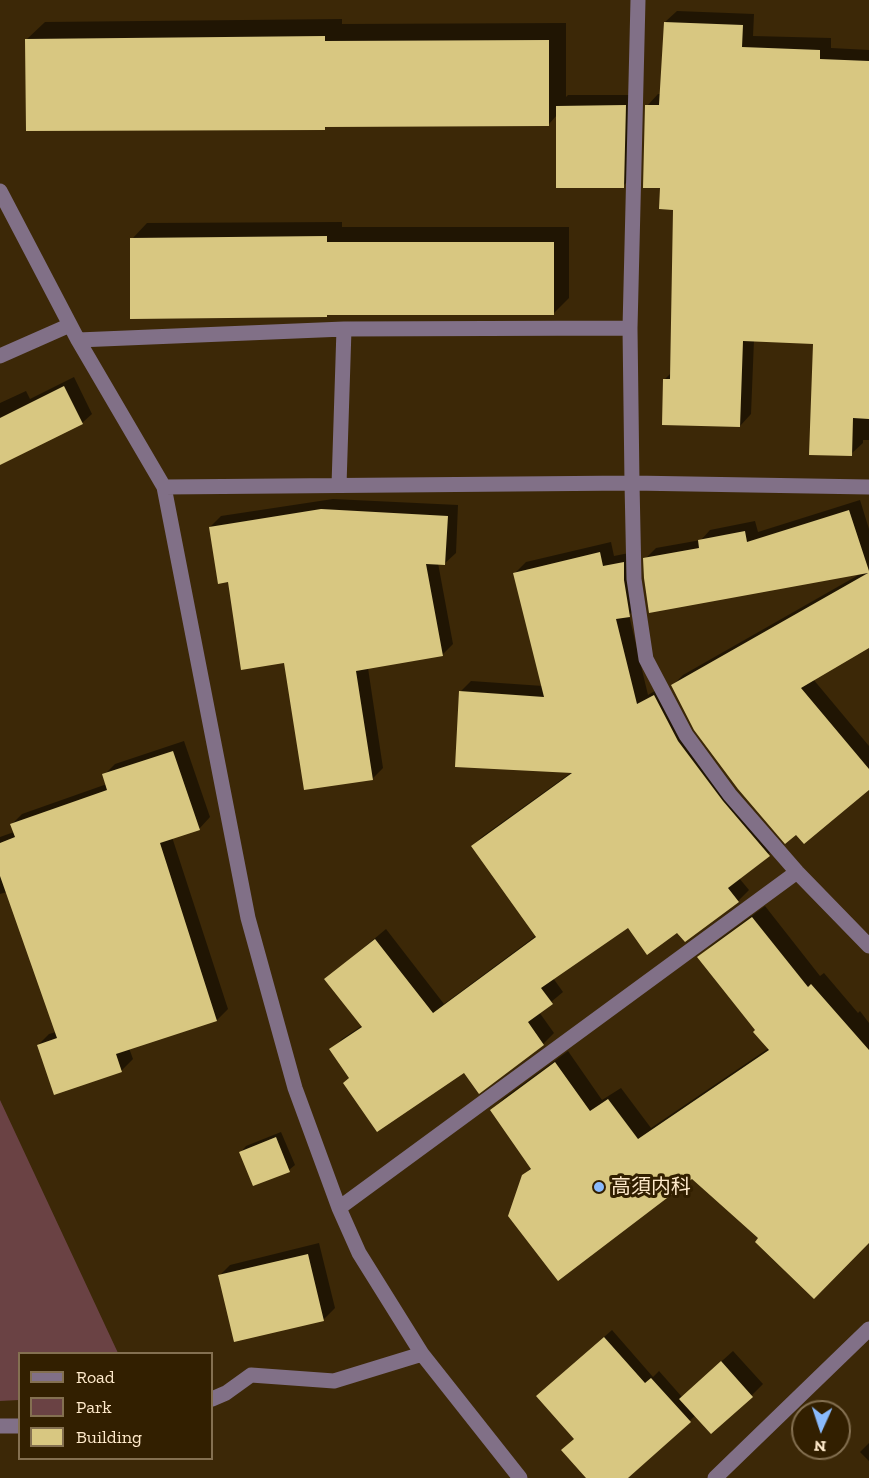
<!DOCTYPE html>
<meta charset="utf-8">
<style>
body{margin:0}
#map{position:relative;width:869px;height:1478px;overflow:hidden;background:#3c2807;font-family:"Zilla Slab",serif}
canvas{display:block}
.legend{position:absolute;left:18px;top:1352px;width:195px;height:108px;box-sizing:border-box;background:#321f00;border:2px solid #847051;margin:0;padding:8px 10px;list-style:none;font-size:18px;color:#ffeacb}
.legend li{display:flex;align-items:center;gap:12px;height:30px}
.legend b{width:30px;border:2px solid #847051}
.north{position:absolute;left:791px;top:1400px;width:60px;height:60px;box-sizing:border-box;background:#321f00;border:2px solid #847051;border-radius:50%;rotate:183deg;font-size:16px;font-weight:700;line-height:24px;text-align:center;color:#ffeacb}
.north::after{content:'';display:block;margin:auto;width:21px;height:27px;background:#8abafc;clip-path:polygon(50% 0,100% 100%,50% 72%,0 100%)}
</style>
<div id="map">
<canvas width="869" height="1478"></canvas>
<ul class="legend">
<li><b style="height:8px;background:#817087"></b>Road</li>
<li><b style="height:16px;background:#6a4244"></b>Park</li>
<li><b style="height:16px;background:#d8c781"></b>Building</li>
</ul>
<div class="north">N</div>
</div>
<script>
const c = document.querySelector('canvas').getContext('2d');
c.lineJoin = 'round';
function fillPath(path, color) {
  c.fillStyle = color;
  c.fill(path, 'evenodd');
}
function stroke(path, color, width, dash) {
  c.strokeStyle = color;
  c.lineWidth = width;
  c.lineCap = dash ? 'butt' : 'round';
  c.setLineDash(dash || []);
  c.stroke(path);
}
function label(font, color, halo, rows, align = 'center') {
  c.font = font + ' "Zilla Slab","Noto Sans JP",serif';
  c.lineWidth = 6;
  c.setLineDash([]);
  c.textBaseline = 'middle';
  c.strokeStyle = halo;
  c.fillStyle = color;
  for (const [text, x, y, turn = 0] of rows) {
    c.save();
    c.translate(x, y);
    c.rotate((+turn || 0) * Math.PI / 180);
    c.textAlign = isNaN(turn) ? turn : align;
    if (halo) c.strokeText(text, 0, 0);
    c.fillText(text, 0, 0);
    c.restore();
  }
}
fillPath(new Path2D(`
 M 0,1100 L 118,1353 L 20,1354 L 19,1400 L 0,1401 Z`), '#6a4244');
fillPath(new Path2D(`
 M 677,11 L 754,14 L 753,36 L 831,38 L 831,48 L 869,50 L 869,440 L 863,440 L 863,443 L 851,454 L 815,342 L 754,340 L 751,414 L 740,426 L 664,380 L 671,373 L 675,208 L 661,186 L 647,106 L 658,94 L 661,94 L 665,22 Z
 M 342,19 L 342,24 L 566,23 L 566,97 L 568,95 L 636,95 L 634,175 L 623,186 L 557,115 L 549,124 L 327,125 L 325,128 L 27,39 L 45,22 Z
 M 342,222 L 342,227 L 569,227 L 569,298 L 553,314 L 329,313 L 327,315 L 132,239 L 147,223 Z
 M 74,377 L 92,414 L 82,423 L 0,463 L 0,403 L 26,391 L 30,399 Z
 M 333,499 L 458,505 L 456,553 L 444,564 L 438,563 L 453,644 L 442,655 L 368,668 L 383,768 L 372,779 L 285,661 L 230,581 L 210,527 L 221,516 Z
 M 860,500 L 869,529 L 869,646 L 813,679 L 869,746 L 869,788 L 673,685 L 683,675 L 862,573 L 645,559 L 656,548 L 701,540 L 710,530 L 755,521 L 758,532 Z
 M 611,542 L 614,556 L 634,552 L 640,604 L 629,615 L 648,695 L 665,685 L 689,730 L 733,790 L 780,844 L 739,878 L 749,890 L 738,901 L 685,940 L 677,931 L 628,926 L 553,978 L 563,992 L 539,1012 L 554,1033 L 543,1044 L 465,1071 L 350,1078 L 331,1050 L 342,1039 L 363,1025 L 326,979 L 386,929 L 444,1004 L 537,935 L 472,846 L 483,836 L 572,772 L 460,692 L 471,681 L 543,686 L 515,573 L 526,562 Z
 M 184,741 L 210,817 L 199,829 L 172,837 L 228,1009 L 217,1020 L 129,1048 L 133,1059 L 122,1070 L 55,1093 L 38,1045 L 49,1034 L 56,1032 L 7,892 L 0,894 L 0,837 L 14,832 L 11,825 L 22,814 L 107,784 L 104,775 L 115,764 Z
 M 765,906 L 820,976 L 824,973 L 858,1013 L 860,1011 L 869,1023 L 869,1242 L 760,1238 L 693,1177 L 523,1176 L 531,1168 L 492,1110 L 504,1098 L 568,1051 L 602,1100 L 621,1088 L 651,1128 L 769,1048 L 757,1030 L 699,958 L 711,946 Z
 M 281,1132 L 295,1165 L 289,1170 L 241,1152 L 246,1146 Z
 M 319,1243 L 335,1308 L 324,1319 L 219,1276 L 230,1265 Z
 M 612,1330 L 653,1377 L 659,1371 L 682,1397 L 733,1351 L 763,1384 L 752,1395 L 696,1415 L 624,1478 L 588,1478 L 576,1439 L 546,1388 Z
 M 869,1443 L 869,1461 L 860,1452 Z`), '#0007');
fillPath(new Path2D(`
 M 664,22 L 743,25 L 742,47 L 820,50 L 820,59 L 869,61 L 869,419 L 853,418 L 852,456 L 809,455 L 813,344 L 743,341 L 740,427 L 662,425 L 663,379 L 670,379 L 673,210 L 659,209 L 660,188 L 643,188 L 645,105 L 659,105 Z
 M 325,36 L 325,41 L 549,40 L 549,126 L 325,127 L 325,130 L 26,131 L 25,39 Z
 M 626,105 L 624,188 L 556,188 L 556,106 Z
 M 327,236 L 327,242 L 554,242 L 554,315 L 327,315 L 327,317 L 130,319 L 130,238 Z
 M 64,386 L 83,424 L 0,465 L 0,418 Z
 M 321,509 L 448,516 L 445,565 L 426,564 L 443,656 L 356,671 L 373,780 L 304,790 L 284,663 L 241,670 L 228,582 L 218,584 L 209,527 Z
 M 849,510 L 869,571 L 869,648 L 801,688 L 869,769 L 869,790 L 804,844 L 796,835 L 785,844 L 738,789 L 694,730 L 671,685 L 868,573 L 649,613 L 644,578 L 643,558 L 699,548 L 698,540 L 745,531 L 747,542 Z
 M 600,552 L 603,566 L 624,562 L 624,580 L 630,617 L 616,619 L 637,704 L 654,695 L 678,741 L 723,801 L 770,856 L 728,888 L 739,902 L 685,942 L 677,933 L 647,955 L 628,928 L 541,988 L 553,1004 L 528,1022 L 544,1045 L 479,1094 L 464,1073 L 377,1132 L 343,1083 L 349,1078 L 329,1049 L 362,1027 L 324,979 L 375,939 L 433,1013 L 536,937 L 471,846 L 572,773 L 455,767 L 459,691 L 544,697 L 513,573 Z
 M 173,751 L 200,830 L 160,843 L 217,1021 L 116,1054 L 122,1072 L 54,1095 L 37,1045 L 57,1038 L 0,876 L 0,843 L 15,837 L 10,824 L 107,790 L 102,774 Z
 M 752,917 L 808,987 L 811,984 L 869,1050 L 869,1243 L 814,1299 L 755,1242 L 758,1238 L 692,1179 L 558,1281 L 508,1216 L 522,1175 L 531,1169 L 490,1110 L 555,1062 L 590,1111 L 608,1099 L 638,1139 L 769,1050 L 753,1032 L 755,1030 L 697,957 Z
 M 276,1137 L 290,1172 L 253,1186 L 239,1152 Z
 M 308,1254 L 324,1321 L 234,1342 L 218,1275 Z
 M 604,1337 L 645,1383 L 651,1378 L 691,1422 L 628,1478 L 586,1478 L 561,1450 L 574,1439 L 536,1396 Z
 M 721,1361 L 753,1397 L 711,1434 L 679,1399 Z`), '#d8c781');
stroke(new Path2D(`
 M 638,0 L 630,328 L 632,483 L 634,579 L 646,659 L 686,735 L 730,795 L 797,872 L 869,946
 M 0,191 L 78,340 L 164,487 L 248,918 L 295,1088 L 339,1208 L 359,1253 L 422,1354 L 520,1478
 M 78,340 L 344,329 L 630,328
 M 0,356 L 70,325
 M 339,485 L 344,329
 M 164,487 L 632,483 L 869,487
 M 339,1208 L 797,872
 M 212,1399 L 226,1393 L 251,1375 L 334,1381 L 422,1354
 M 0,1426 L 20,1426
 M 715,1478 L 869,1329`), '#817087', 15);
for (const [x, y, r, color] of [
 [599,1187,6,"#8abafc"]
]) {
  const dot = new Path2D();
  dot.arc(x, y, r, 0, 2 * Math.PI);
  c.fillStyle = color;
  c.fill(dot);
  stroke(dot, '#321f00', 2);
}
label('20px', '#ffeacb', '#321f00', [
 ["高須内科",611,1187]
], 'left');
</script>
